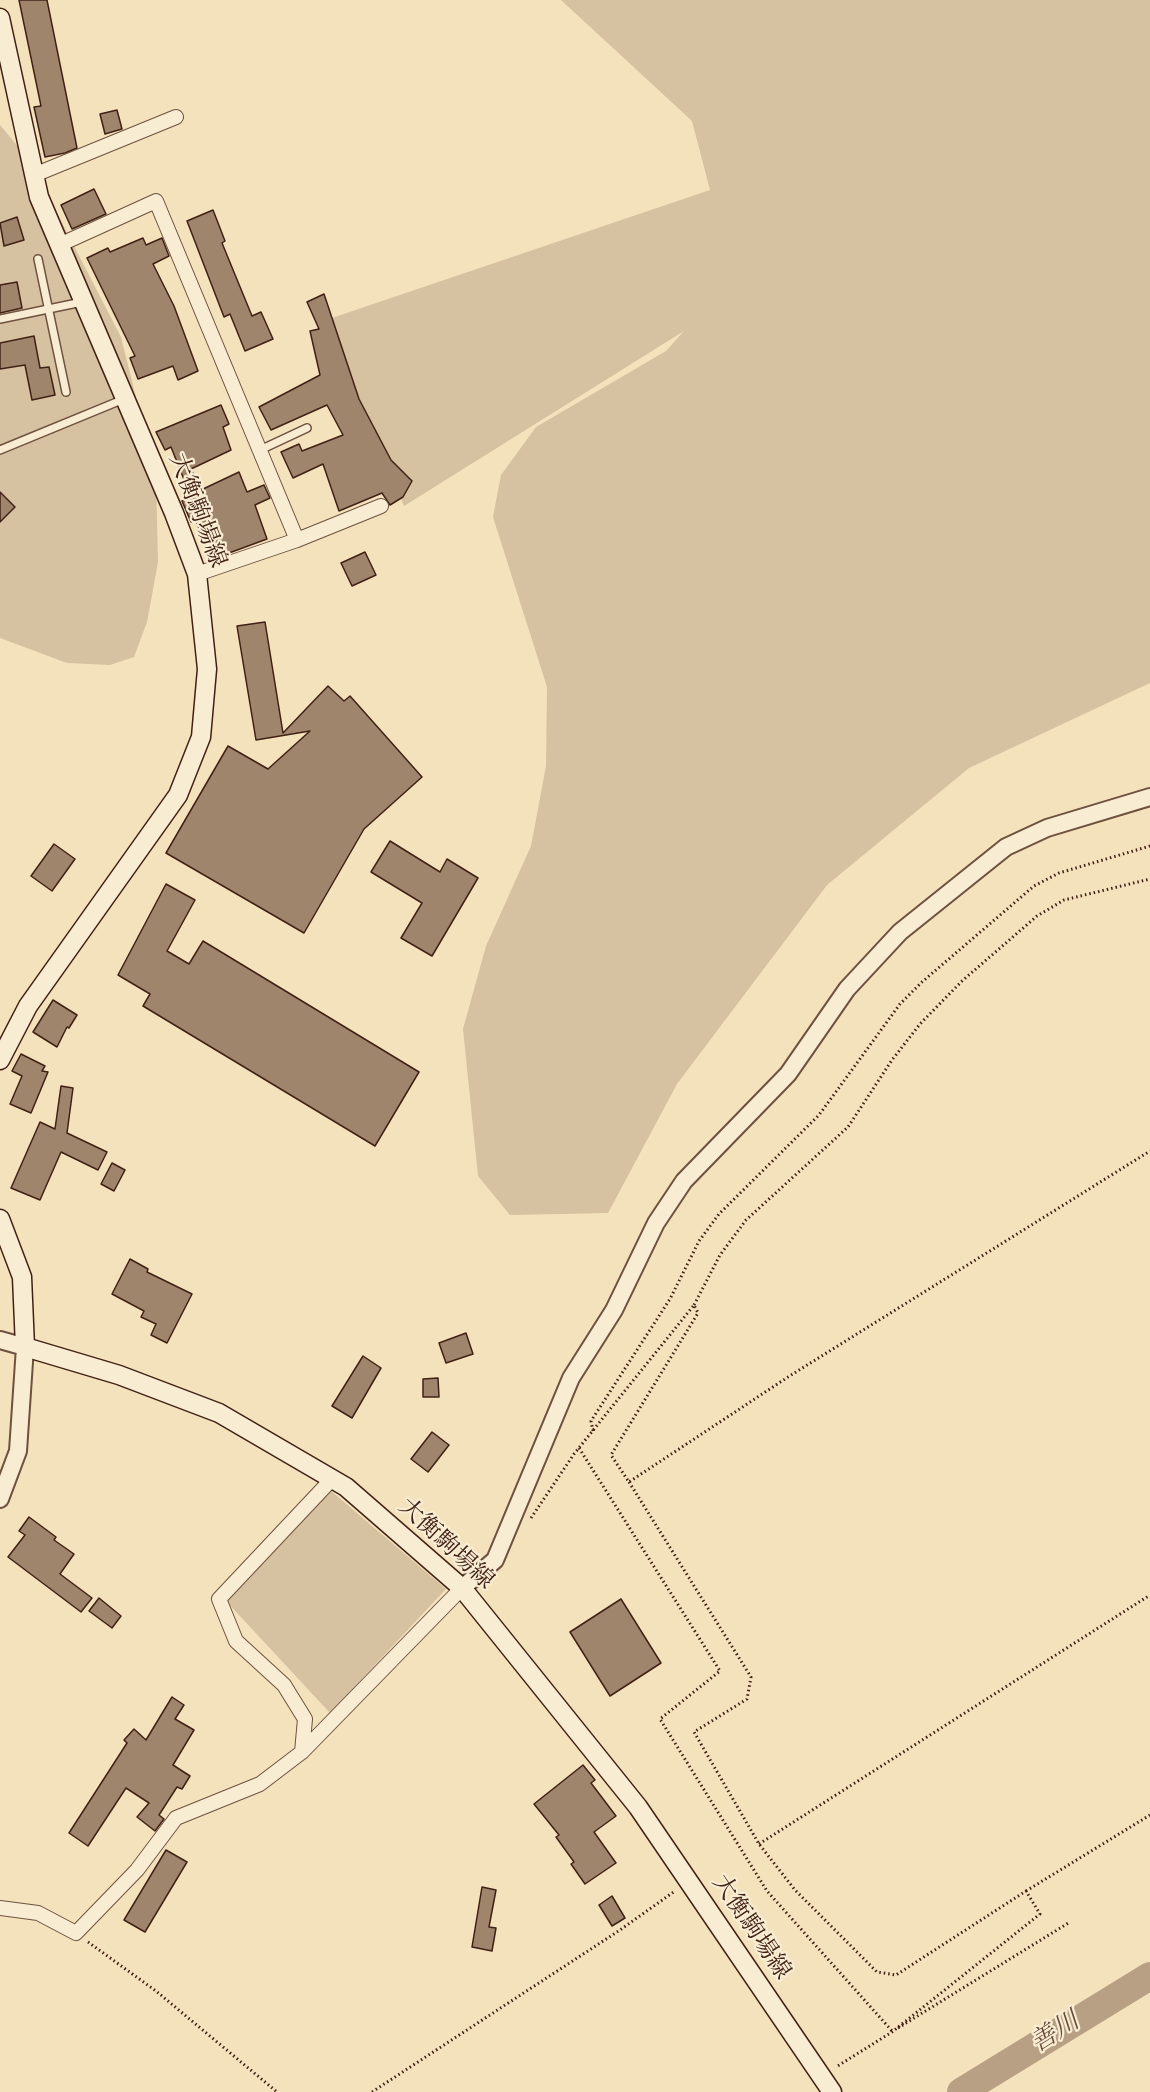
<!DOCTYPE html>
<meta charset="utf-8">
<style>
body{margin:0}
canvas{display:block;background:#f4e2bc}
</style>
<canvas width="1150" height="2092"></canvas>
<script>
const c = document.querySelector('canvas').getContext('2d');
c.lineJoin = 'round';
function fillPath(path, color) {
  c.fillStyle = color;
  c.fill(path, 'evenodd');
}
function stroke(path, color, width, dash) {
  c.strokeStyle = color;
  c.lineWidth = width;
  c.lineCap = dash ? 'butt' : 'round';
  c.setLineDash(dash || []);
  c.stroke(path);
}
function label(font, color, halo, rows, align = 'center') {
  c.font = font + ' "IM FELL DW Pica","Noto Serif JP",serif';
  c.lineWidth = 4.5;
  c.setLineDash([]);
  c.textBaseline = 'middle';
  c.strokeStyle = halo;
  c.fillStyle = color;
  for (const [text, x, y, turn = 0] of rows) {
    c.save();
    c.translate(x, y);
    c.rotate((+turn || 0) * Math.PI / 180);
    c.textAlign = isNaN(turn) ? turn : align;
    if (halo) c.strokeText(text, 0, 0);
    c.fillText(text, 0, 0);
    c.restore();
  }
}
fillPath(new Path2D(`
 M 561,0 L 1150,0 L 1150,683 L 969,768 L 827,885 L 677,1084 L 608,1213 L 510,1215 L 478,1176 L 463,1029 L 486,946 L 531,846 L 546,766 L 547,687 L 493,517 L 501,475 L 536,427 L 666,351 L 684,331 L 404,506 L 326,320 L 710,190 L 692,121 Z
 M 0,125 L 30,161 L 121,337 L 156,478 L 158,562 L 147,622 L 134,657 L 110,665 L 67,663 L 0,638 Z
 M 330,1490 L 446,1589 L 330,1713 L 226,1601 Z`), '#d6c1a0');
stroke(new Path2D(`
 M 961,2092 L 1150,1976`), '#b7a083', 28);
const building = new Path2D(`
 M 19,0 L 47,0 L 77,148 L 65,153 L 45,157 L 34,107 L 41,106 Z
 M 117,110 L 122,129 L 105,134 L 100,114 Z
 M 94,189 L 106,214 L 72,229 L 61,205 Z
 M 213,210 L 225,241 L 222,243 L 252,316 L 261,312 L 273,339 L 245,351 L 230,314 L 224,317 L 187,221 Z
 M 17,217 L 24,240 L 4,246 L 0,223 Z
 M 143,238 L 146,245 L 162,238 L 169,256 L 153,264 L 174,306 L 198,371 L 178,380 L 173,366 L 138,379 L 130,358 L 135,356 L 87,258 L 108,248 L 110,252 Z
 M 17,282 L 22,308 L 0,313 L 0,285 Z
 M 324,294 L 359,399 L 391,460 L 412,481 L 403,497 L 390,505 L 382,493 L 339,511 L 323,464 L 293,478 L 281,452 L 299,444 L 302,451 L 343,435 L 327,405 L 271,430 L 259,407 L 320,375 L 310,331 L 319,329 L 307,302 Z
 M 34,336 L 40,368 L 49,367 L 55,395 L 32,400 L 25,365 L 0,369 L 0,343 Z
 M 221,405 L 229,424 L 223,427 L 231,450 L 191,469 L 201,490 L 239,472 L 247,492 L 264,485 L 270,498 L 255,505 L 267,539 L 210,560 L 196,520 L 191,522 L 182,501 L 191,497 L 171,447 L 165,450 L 156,432 Z
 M 0,492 L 15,507 L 0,522 Z
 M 365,552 L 376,575 L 352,586 L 341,563 Z
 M 265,622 L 283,733 L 328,686 L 344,701 L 350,696 L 422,777 L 364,829 L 304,933 L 166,853 L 228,746 L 268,769 L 310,731 L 256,740 L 237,626 Z
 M 390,841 L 440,872 L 447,859 L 478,878 L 432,956 L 401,938 L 422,903 L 371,872 Z
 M 54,844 L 75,859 L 52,891 L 31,876 Z
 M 166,884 L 195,900 L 167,951 L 189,964 L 203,941 L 419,1072 L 375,1146 L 143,1006 L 150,994 L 118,975 Z
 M 53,1000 L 77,1015 L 69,1028 L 67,1027 L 57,1047 L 33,1032 Z
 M 21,1054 L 45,1066 L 42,1071 L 48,1072 L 31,1113 L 10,1104 L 22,1076 L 12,1071 Z
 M 61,1086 L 73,1088 L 67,1133 L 107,1152 L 98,1170 L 61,1152 L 40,1200 L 11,1188 L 40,1122 L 55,1129 Z
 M 112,1163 L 125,1170 L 114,1191 L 101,1184 Z
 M 130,1259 L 148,1269 L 147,1272 L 192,1294 L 167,1343 L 151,1335 L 156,1324 L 141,1317 L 144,1311 L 112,1294 Z
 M 466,1333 L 473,1354 L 446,1363 L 439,1343 Z
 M 363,1356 L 381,1368 L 352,1418 L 332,1406 Z
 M 438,1378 L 439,1397 L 423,1397 L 423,1379 Z
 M 432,1432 L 449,1445 L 428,1472 L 411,1459 Z
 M 29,1517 L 56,1537 L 54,1540 L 74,1554 L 60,1574 L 92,1598 L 81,1612 L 8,1557 L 25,1535 L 19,1531 Z
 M 99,1598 L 121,1616 L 112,1628 L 89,1611 Z
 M 621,1599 L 661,1663 L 610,1696 L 570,1632 Z
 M 172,1697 L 184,1705 L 175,1719 L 194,1730 L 173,1765 L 190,1776 L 182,1789 L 177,1787 L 159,1815 L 164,1819 L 155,1831 L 137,1817 L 149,1803 L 126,1788 L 88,1846 L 69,1833 L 127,1743 L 124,1740 L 134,1729 L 146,1740 Z
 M 583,1765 L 595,1780 L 591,1783 L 616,1816 L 594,1832 L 616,1863 L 585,1884 L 571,1864 L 574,1862 L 556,1837 L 559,1835 L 534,1804 Z
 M 166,1850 L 187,1862 L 145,1932 L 124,1920 Z
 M 482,1887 L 496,1890 L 489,1927 L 496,1928 L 492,1951 L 472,1947 Z
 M 612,1896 L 625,1918 L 612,1926 L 599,1905 Z`);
fillPath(building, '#9e856c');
stroke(building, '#412115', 1.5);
const service = new Path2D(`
 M 38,259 L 66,392
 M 0,319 L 82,302
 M 0,450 L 124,399
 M 260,450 L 307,428`);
const minor = new Path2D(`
 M 34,175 L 176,117
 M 59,245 L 156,201 L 297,540
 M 197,574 L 297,540 L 381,506
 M 302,1752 L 305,1719 L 284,1685 L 236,1641 L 219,1599 L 332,1479
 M 0,1908 L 38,1913 L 76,1933 L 137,1870 L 176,1818 L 260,1784 L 302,1752 L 462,1588`);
const tertiary = new Path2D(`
 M 0,1340 L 25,1347 L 18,1451 L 0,1499
 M 462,1588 L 495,1560 L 571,1378 L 614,1310 L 656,1223 L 684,1181 L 788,1074 L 847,989 L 900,932 L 1006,847 L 1047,828 L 1150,797`);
const secondary = new Path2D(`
 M 0,18 L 39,197 L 174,513 L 197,574 L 207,669 L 201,737 L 178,795 L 28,1006 L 0,1060
 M 0,1219 L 22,1277 L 25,1347 L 119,1375 L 219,1413 L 346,1487 L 462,1588 L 638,1807 L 832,2092`);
stroke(service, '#6e513f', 10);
stroke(minor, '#6e513f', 16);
stroke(tertiary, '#6e513f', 20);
stroke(secondary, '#412115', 21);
stroke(new Path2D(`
 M 694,1305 L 720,1255 L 746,1220 L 848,1127 L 892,1060 L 920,1024 L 962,981 L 1037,916 L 1064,900 L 1150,879
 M 593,1431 L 591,1421 L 670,1299 L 699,1241 L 719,1214 L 819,1115 L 900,1004 L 922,982 L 1034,886 L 1059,873 L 1150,846
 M 579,1448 L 720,1671 L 660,1719 L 767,1891 L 893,2032
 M 629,1482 L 751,1677 L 747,1699 L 694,1732 L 759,1844 L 795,1890 L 877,1972 L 896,1975 L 1026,1891 L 1040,1914 L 892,2032 L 836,2067
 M 531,1518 L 574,1454 L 694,1305 L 698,1313 L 611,1455 L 629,1482 L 788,1377 L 1150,1151
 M 759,1844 L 1150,1595
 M 1026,1891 L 1150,1815
 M 88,1942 L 156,1991 L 277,2092
 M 898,2028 L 1070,1922
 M 372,2092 L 620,1930 L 675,1891`), '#412115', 3, [1.5, 3]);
stroke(service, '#f8ecd3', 7);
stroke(minor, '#f8ecd3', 14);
stroke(tertiary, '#f8ecd3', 16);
stroke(secondary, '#f8ecd3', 18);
label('24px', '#412115', '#f8ecd3', [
 ["大衡駒場線",196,511,69],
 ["大衡駒場線",445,1545,43],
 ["大衡駒場線",750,1928,56]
]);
label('italic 26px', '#6a4d3c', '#f8ecd3', [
 ["善川",1056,2034,-32]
]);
</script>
